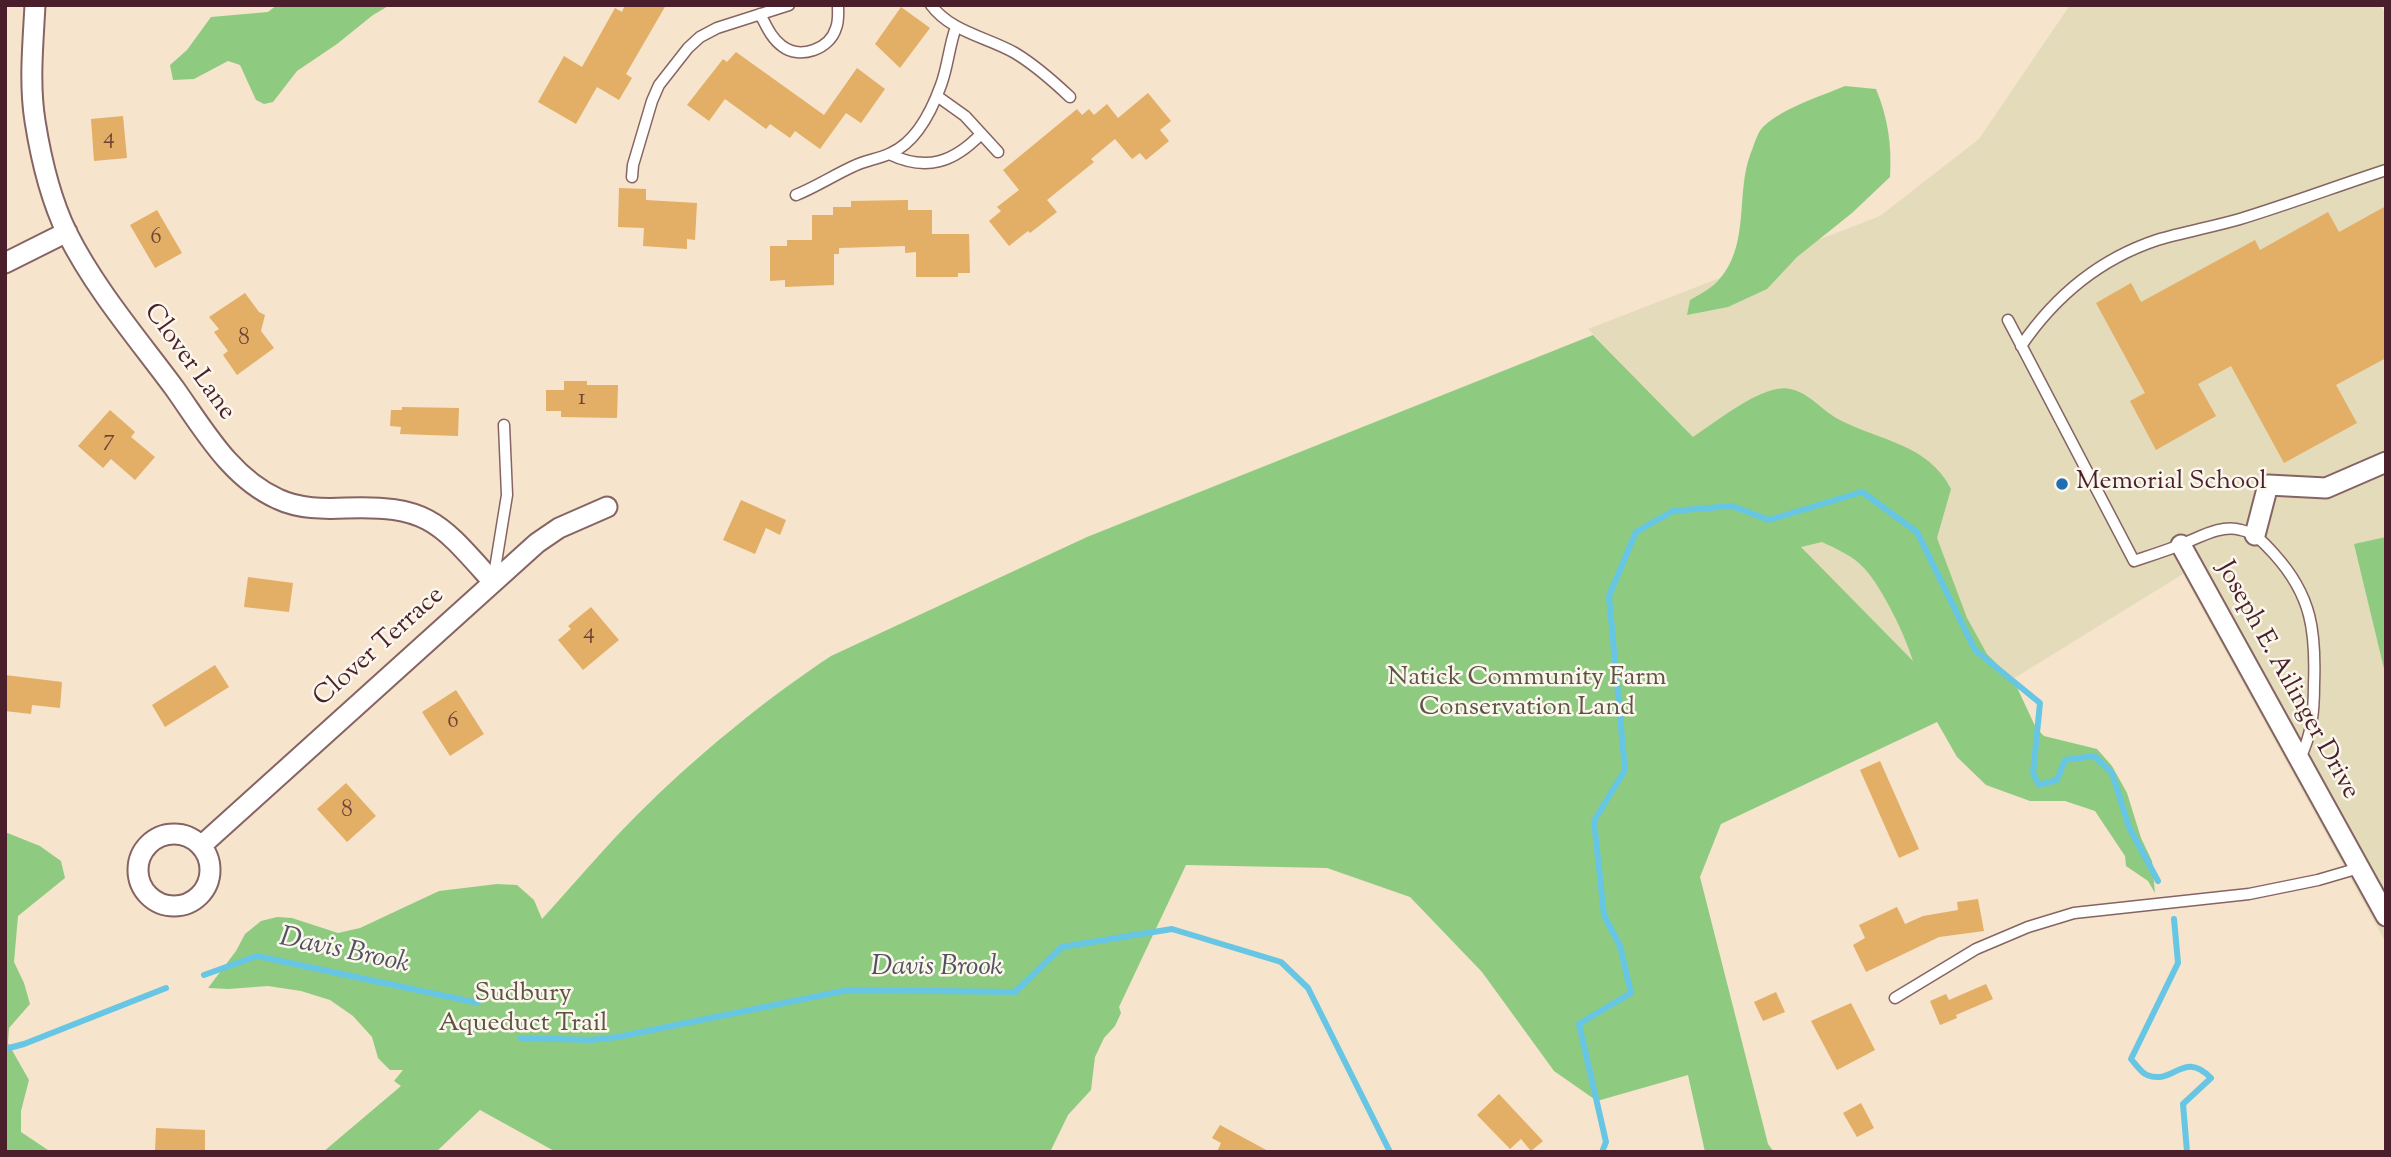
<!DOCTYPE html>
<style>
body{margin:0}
#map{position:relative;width:2391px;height:1157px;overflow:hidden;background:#f6e4cc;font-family:"Sorts Mill Goudy",serif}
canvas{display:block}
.frame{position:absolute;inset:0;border:7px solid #4a1f2b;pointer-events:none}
</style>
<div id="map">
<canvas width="2391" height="1157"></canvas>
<div class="frame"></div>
</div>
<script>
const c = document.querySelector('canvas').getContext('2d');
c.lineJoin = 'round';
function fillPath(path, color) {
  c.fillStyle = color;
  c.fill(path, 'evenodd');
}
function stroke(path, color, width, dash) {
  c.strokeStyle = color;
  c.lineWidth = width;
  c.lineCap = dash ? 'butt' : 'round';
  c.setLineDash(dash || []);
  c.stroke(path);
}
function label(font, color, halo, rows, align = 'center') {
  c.font = font + ' "Sorts Mill Goudy",serif';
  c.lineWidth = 5;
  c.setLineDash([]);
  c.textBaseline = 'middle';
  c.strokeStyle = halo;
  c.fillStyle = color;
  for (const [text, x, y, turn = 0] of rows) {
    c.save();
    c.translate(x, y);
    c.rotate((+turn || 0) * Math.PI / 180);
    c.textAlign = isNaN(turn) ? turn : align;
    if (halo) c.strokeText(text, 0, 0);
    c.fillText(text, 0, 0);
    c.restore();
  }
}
fillPath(new Path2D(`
 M 2070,5 L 2379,5 L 2386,14 L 2386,943 L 2183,574 L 1961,711 L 1588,329 L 1880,216 L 1979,139 Z`), '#e4dbba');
fillPath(new Path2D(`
 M 277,5 L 390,5 L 373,15 L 337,44 L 297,71 L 273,102 L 264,104 L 256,100 L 240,65 L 228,61 L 194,79 L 173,80 L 170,65 L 187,50 L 211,17 L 268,12 Z
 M 1845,86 L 1876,89 C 1888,118 1892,145 1890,177 L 1852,213 L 1797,257 L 1767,289 L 1728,307 L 1687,315 L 1690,300 C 1699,295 1710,289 1717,282 C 1752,245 1734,193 1752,150 C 1755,142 1758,131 1764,126 C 1785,107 1819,97 1845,86 Z
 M 1593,335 L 1693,437 C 1714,423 1752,393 1777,389 C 1802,384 1818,408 1838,419 C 1877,440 1929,444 1951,489 L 1937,538 L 1967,618 L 1987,654 L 2014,681 L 2036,728 L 2044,736 L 2097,749 L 2112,766 L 2127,793 L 2141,838 L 2152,861 L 2155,893 L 2148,881 L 2126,866 L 2125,856 L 2095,811 L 2065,801 L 2030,801 L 1986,785 L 1957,757 L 1937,722 L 1721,824 L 1700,877 L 1768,1144 L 1774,1152 L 1705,1152 L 1688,1075 L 1597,1101 L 1554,1071 L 1482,972 L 1410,897 L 1327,868 L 1186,865 L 1119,1007 L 1121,1013 L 1115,1026 L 1104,1038 L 1095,1057 L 1091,1090 L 1068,1115 L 1050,1152 L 556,1152 L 480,1110 L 436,1152 L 323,1152 L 401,1086 L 394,1081 L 403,1070 L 390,1070 L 378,1058 L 372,1037 L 353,1016 L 330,1000 L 301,991 L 268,986 L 228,989 L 208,988 L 236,951 L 245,934 L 261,921 L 277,917 L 292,918 L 338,933 L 360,928 L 439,891 L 497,884 L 517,885 L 534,900 L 542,919 C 573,885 603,849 636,816 C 694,758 763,701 831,656 L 1087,537 ZM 1822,542 C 1837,549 1853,556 1864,568 C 1882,587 1906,637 1913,661 L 1801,547 Z
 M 2386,537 L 2386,677 L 2354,544 Z
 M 5,832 L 40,846 L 61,861 L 65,878 L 18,916 L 14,962 L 24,983 L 30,1004 L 9,1028 L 8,1043 L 29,1080 L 21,1111 L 21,1132 L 51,1152 L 5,1152 Z`), '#8ecb81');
stroke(new Path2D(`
 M 2174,919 L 2178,963 L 2131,1059 C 2135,1063 2141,1073 2147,1075 C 2174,1086 2183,1049 2211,1078 L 2183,1104 L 2187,1152
 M 204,975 L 257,956 L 478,1003
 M 521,1038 L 591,1040 L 618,1037 L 848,990 L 1015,992 L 1062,947 L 1172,929 L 1281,962 L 1308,988 L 1390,1152
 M 5,1049 L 24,1044 L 166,988
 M 1602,1152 L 1606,1142 L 1579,1024 L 1631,993 L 1620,946 L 1604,915 L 1594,821 L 1625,770 L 1609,596 L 1636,532 L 1673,511 L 1732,506 L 1769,520 L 1862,492 L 1917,532 L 1975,650 L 2040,703 L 2033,773 L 2039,785 L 2057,780 L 2065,760 L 2094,756 L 2112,773 L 2129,827 L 2158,881`), '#66c6e4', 6);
fillPath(new Path2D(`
 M 625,5 L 666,5 L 626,74 L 632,78 L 619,100 L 597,87 L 576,124 L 538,102 L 564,56 L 582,67 L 615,8 L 622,12 Z
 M 901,7 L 930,28 L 900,68 L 875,44 Z
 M 736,52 L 824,115 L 857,68 L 885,89 L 861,123 L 846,113 L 820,149 L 795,131 L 790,138 L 770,124 L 766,129 L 725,99 L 709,121 L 687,105 L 723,59 L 727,62 Z
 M 1148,93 L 1171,121 L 1160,130 L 1169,141 L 1146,160 L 1140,153 L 1132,159 L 1115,139 L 1091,159 L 1094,162 L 1047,200 L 1057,212 L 1030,233 L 1028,231 L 1009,246 L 989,221 L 1001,211 L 997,207 L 1019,190 L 1003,170 L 1077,109 L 1082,115 L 1089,109 L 1094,115 L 1107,104 L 1118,118 Z
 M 123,116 L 127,158 L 94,161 L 91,119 Z
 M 619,188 L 646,189 L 646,200 L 697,203 L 695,240 L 687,239 L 687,249 L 643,246 L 644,228 L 618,227 Z
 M 908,200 L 908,210 L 932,210 L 932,234 L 969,234 L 970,273 L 958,273 L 958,277 L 916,277 L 916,252 L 905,253 L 905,246 L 839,248 L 839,254 L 834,254 L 834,285 L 785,287 L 785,280 L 770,281 L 770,246 L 787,246 L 787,240 L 812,240 L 812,215 L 833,215 L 833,207 L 851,207 L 851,201 Z
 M 2386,206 L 2386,358 L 2336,385 L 2357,423 L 2284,463 L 2231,366 L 2198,384 L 2216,416 L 2156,450 L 2130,401 L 2145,393 L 2096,303 L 2131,283 L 2141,302 L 2255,240 L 2260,250 L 2328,212 L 2339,232 Z
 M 157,210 L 182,253 L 155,268 L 130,225 Z
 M 245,293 L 259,312 L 265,315 L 261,331 L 274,348 L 237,375 L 223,355 L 228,351 L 214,332 L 219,329 L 209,317 Z
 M 564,381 L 587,381 L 587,385 L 618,385 L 617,418 L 561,417 L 561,411 L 546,411 L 546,390 L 564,390 Z
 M 402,407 L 459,408 L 458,436 L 400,434 L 401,427 L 390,426 L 391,410 L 402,410 Z
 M 110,410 L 135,432 L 131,437 L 155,457 L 135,480 L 111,459 L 103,468 L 78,446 Z
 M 741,500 L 786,520 L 780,535 L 766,528 L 755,554 L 723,540 Z
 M 248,577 L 293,583 L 289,612 L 244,607 Z
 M 591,607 L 619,640 L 583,670 L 558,640 L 571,629 L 568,626 Z
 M 215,665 L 229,687 L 165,727 L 152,705 Z
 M 5,675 L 62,682 L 60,708 L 32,705 L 31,714 L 5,711 Z
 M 456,690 L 484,734 L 450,756 L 422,712 Z
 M 1880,761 L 1919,849 L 1899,858 L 1860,770 Z
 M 346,783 L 376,816 L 347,842 L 317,809 Z
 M 1978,899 L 1984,931 L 1939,937 L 1866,972 L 1853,945 L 1865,938 L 1859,925 L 1897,907 L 1905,924 L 1923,916 L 1958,910 L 1957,902 Z
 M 1986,984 L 1993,999 L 1956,1015 L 1957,1018 L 1940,1025 L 1930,1001 L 1946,994 L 1949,1000 Z
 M 1776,992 L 1785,1012 L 1763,1021 L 1754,1002 Z
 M 1851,1003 L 1875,1050 L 1837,1070 L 1811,1021 Z
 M 1499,1094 L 1543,1141 L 1531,1151 L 1521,1139 L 1510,1149 L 1477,1115 Z
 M 1861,1103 L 1874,1128 L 1857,1137 L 1843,1113 Z
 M 1220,1125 L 1270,1152 L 1217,1152 L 1221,1143 L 1212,1138 Z
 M 156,1128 L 205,1130 L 205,1152 L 155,1152 Z`), '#e3ae66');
const lane = new Path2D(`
 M 931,5 C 951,32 987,37 1015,53 C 1035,65 1053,81 1070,97
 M 760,14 C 766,25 771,38 782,46 C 800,60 830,49 836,28 C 839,21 838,12 838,5
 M 937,96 L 965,116 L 998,152
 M 889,154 C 927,172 954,162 981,134
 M 632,177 L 633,165 L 652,101 L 659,85 L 688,48 L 700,37 L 717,28 L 789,5
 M 796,195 C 816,187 834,175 854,166 C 866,160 879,159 891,153 C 916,142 932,110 941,85 C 948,66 949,46 956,27
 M 2008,320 L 2134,561 C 2149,556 2165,551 2180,545 C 2199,538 2220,524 2241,530 C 2256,533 2266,545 2275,555 C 2312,596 2316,632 2314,685 C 2314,710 2312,735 2300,758
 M 2021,346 C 2055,296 2100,259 2157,240 C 2184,232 2212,227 2240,219 C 2289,204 2337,186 2386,170
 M 493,581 L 507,495 L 504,425
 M 1895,998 L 1976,949 L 2028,927 L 2074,913 L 2249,894 L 2318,880 L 2359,868`);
const street = new Path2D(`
 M 35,5 C 33,44 29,83 35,121 C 41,159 50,198 67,233 C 95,289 138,339 175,389 C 204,430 231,478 278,499 C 299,509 324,509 346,508 C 429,505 440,523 493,582
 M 5,263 L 67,232
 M 2255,535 L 2268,485 L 2326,488 L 2386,462
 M 2181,545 L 2386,916
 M138 870a36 36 0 1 1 72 0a36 36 0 1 1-72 0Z
 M 201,846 L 537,543 L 559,528 L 607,507`);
stroke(lane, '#866463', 13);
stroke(street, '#866463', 23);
stroke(lane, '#fff', 10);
stroke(street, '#fff', 19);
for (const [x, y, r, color] of [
 [2062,484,7,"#1f6fb2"]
]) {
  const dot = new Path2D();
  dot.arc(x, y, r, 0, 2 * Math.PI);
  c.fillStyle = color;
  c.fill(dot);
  stroke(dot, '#fbf7ec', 2.5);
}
label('23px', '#70433a', null, [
 ["4",109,139],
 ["6",156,239],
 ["8",244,340],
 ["1",582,400],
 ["7",109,441],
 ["4",589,634],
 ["6",453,723],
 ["8",347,812]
]);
label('26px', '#4a1f2b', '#fbf7ec', [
 ["Clover Lane",188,363,54],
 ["Clover Terrace",380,648,-42],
 ["Joseph E. Ailinger Drive",2286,681,61]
]);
label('26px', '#4a1f2b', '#fbf7ec', [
 ["Memorial School",2076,484]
], 'left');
label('26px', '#5e5345', '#fbf7ec', [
 ["Natick Community Farm",1527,680],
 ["Conservation Land",1527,710],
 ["Sudbury",523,996],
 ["Aqueduct Trail",523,1026]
]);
label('italic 28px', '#525162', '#fbf7ec', [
 ["Davis Brook",344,953,12],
 ["Davis Brook",937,969]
]);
</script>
